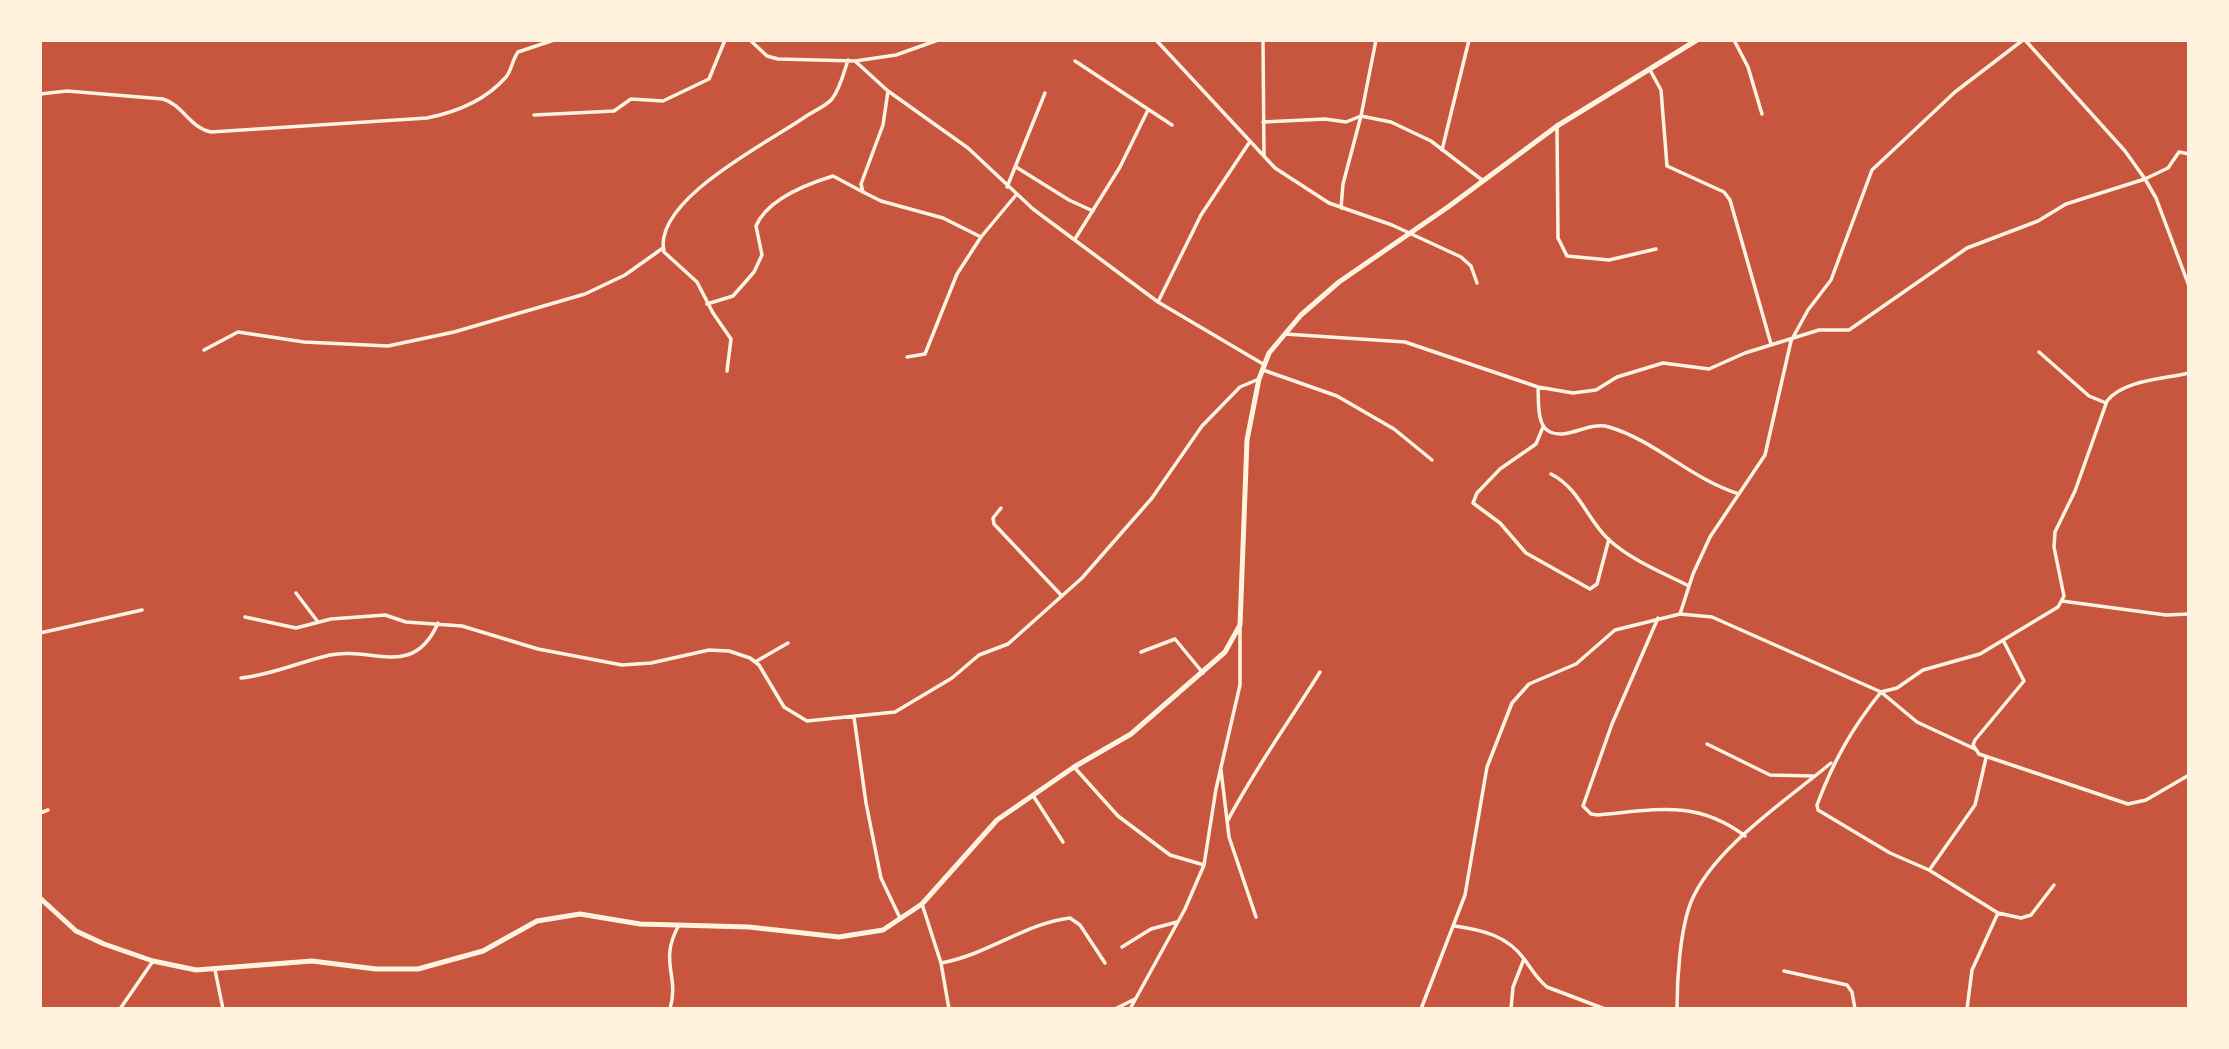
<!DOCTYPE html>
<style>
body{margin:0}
#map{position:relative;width:2229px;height:1049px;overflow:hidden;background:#c8553d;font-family:Montserrat,sans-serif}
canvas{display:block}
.frame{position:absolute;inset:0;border:42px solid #fff3e0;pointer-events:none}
</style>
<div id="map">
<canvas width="2229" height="1049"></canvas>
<div class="frame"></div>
</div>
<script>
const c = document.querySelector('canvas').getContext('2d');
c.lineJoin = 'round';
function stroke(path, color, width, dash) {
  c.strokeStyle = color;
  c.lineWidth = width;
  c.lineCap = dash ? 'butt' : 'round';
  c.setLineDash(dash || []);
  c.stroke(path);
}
stroke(new Path2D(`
 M 750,40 L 767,56 L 778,59 L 855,61 L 888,91 L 968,148 L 1033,209 L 1158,302 L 1263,364
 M 1156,40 L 1275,168 L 1329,203 L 1392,225 L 1461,257 L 1471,266 L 1477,283
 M 1263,40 L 1264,156
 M 1734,40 L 1748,67 L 1762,114
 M 2025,40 L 2125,151 L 2145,179 L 2156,198 L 2189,286
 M 855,61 L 896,55 L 938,40
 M 1075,61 L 1172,125
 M 1650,70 L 1661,90 L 1667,166 L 1724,192 L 1730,200 L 1771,344
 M 888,91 L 883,125 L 861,184 L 863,192 L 881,201 L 943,218 L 981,237
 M 40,94 L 67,91 L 163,99 C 183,105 190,128 211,132 L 427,118 C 457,112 485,101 506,77 C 512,70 512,60 518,52 L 554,40
 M 534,115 L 614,111 L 631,99 L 663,101 L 709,79 L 725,40
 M 1263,122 L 1325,119 L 1346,122 L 1361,116 L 1391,122 L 1431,141 L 1482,180
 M 1557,127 L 1558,238 L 1567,256 L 1609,260 L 1656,249
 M 1442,150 L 1469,40
 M 1016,167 L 1069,200 L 1093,211
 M 1007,187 L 1045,93
 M 1341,208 L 1343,184 L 1361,116 L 1376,40
 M 1075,239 L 1120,167 L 1147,112
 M 1158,302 L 1201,215 L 1249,143
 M 707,304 L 733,296 L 754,272 L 762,255 L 756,226 C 767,200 807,184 833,176 L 863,192
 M 1285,334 L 1405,342 L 1538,387 L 1573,393 L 1596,390 L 1617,377 L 1663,363 L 1709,369 L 1745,353 L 1819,330 L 1849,330 L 1967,248 L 2038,221 L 2066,204 L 2145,179 L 2168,168 L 2179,152 L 2189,154
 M 204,350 L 238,332 L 304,342 L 388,346 L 454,332 L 585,294 L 625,275 L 663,248
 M 2039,352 L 2089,396 L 2106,403
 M 907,357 L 925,354 L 957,274 L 981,237 L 1016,195
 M 1263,370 L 1337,396 L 1394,429 L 1432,460
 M 727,371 L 731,339 L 713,313 L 697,282 L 664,252 C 652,200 769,142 805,117 C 813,111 825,107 832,99 C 840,89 844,72 848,60
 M 1538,387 C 1539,400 1536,426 1550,432 C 1568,440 1589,421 1609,427 C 1656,441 1691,479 1739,494
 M 1543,427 L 1536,444 L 1500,469 L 1477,493 L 1473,503 L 1500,523 L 1526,553 L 1590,589 L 1597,584 L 1609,539
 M 1551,474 C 1580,489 1586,518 1608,539 C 1631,560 1661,572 1689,586
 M 1001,508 L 993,518 L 994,524 L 1061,595
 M 296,593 L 318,622
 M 2062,601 L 2166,615 L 2189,614
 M 1680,614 L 1693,574 L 1710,537 L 1765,455 L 1791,341 L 1808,310 L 1831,280 L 1872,170 L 1955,92 L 2023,40
 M 245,617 L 296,628 L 331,619 L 385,615 L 406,622 L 462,626 L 538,649 L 622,665 L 651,663 L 709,650 L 729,651 L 750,658 L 759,665 L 784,707 L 807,721 L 895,712 L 952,678 L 979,655 L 1008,644 L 1082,578 L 1152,498 L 1202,426 L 1240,387 L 1259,379
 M 1658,618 L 1612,724 L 1583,806 L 1591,814 L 1598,815 C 1655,810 1696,799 1745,836
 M 40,633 L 142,610
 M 2003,640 L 2024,681 L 1975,740 L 1973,745 L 1979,754 L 2128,804 L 2146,800 L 2189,775
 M 1141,652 L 1175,639 L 1203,673
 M 755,662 L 788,643
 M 241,678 C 272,675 299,662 330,655 C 372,646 413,680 438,623
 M 1881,692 L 1897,688 L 1923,670 L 1980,654 L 2058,607 L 2064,596 L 2054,547 L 2055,532 L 2075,491 L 2107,401 C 2123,380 2164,379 2189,373
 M 1881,692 C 1852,728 1833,762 1817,805 L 1818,810 L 1890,853 L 1929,870 L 1998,913 L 2021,918 L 2031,915 L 2054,885
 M 854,717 L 866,803 L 881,878 L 900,918
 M 1707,744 L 1770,775 L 1813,776
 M 1074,767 L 1118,816 L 1170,855 L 1204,865
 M 1221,770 L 1229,837 L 1256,917
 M 1034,797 L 1063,842
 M 40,813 L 48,810
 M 1227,822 C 1254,770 1289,722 1320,672
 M 1930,869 L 1975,805 L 1986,758
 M 922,904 L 941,963 L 949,1009
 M 1455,926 C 1483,930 1508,936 1525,960 C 1532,970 1537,979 1547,987 L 1605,1009
 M 1122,947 L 1151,929 L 1177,922
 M 941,963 C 987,955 1026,923 1070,918 L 1080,925 L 1105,963
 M 215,970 L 223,1009
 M 1784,971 L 1847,985 L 1852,992 L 1855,1009
 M 120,1009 L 153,961
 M 670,1009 C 680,975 658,962 679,925
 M 1115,1009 L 1135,999
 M 1130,1009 L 1185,909 L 1204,865 L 1216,789 L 1240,685 L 1240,627
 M 1421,1009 L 1465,895 L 1487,767 L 1512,703 L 1529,684 L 1576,664 L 1615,630 L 1680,614 L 1712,617 L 1881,692 L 1917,722 L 1975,749
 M 1511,1009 L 1513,987 L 1524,959
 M 1677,1009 C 1677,979 1680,930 1691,902 C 1713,848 1787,800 1831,763
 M 1967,1009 L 1972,970 L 1998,913`), '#fff3e0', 3.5);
stroke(new Path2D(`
 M 40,898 L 76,931 L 104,944 L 153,961 L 196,970 L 312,961 L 376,969 L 418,969 L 483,951 L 537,921 L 580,914 L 640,924 L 749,927 L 839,937 L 883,930 L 922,904 L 997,820 L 1074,767 L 1131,734 L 1225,652 L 1240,625 L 1247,440 L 1259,379 L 1269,353 L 1301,315 L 1339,282 L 1448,207 L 1557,126 L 1697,40`), '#fff3e0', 5);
</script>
